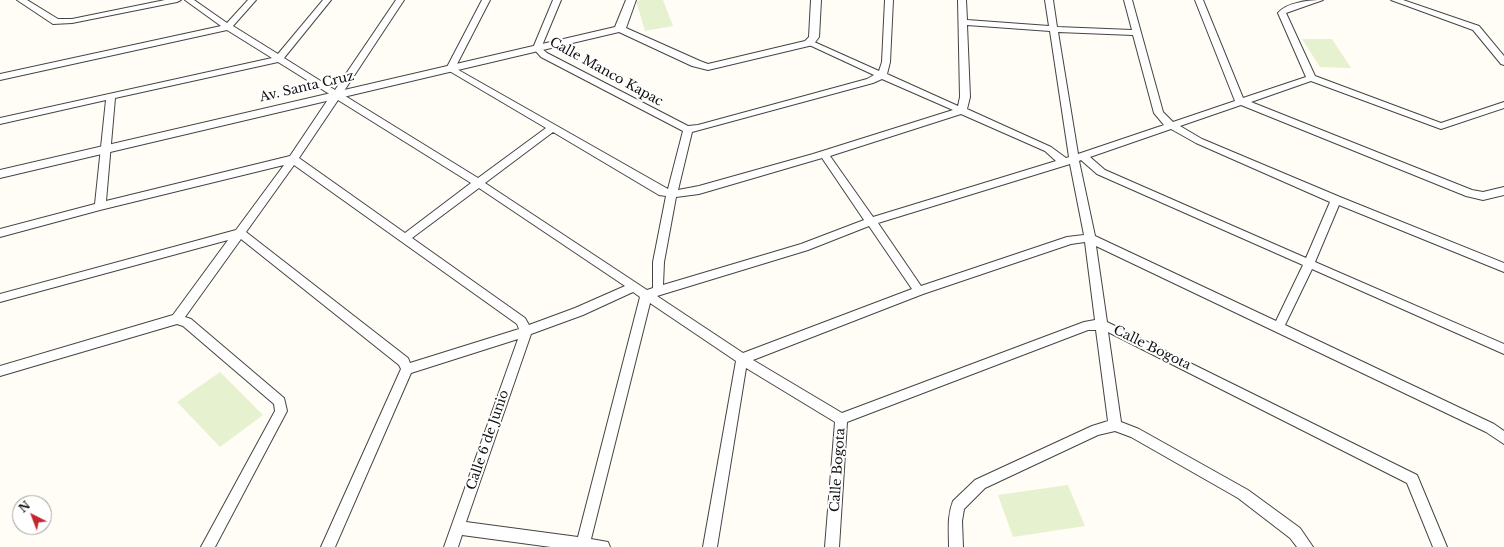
<!DOCTYPE html>
<style>
body{margin:0}
#map{position:relative;width:1504px;height:547px;overflow:hidden;background:#fffdf5;font-family:"Libre Baskerville",serif}
canvas{display:block}
.north{position:absolute;left:12px;top:495px;width:40px;height:40px;box-sizing:border-box;background:#fff;border:1px solid #a0a0a0;border-radius:50%;rotate:318deg;font-size:11px;font-weight:700;line-height:16px;text-align:center;color:#111}
.north::after{content:'';display:block;margin:auto;width:14px;height:18px;background:#c4262e;clip-path:polygon(50% 0,100% 100%,50% 72%,0 100%)}
</style>
<div id="map">
<canvas width="1504" height="547"></canvas>
<div class="north">N</div>
</div>
<script>
const c = document.querySelector('canvas').getContext('2d');
c.lineJoin = 'round';
function fillPath(path, color) {
  c.fillStyle = color;
  c.fill(path, 'evenodd');
}
function stroke(path, color, width, dash) {
  c.strokeStyle = color;
  c.lineWidth = width;
  c.lineCap = dash ? 'butt' : 'round';
  c.setLineDash(dash || []);
  c.stroke(path);
}
function label(font, color, halo, rows, align = 'center') {
  c.font = font + ' "Libre Baskerville",serif';
  c.lineWidth = 4;
  c.setLineDash([]);
  c.textBaseline = 'middle';
  c.strokeStyle = halo;
  c.fillStyle = color;
  for (const [text, x, y, turn = 0] of rows) {
    c.save();
    c.translate(x, y);
    c.rotate((+turn || 0) * Math.PI / 180);
    c.textAlign = isNaN(turn) ? turn : align;
    if (halo) c.strokeText(text, 0, 0);
    c.fillText(text, 0, 0);
    c.restore();
  }
}
fillPath(new Path2D(`
 M 642,0 L 663,0 L 673,26 L 645,31 L 636,1 Z
 M 1302,39 L 1332,39 L 1351,68 L 1320,67 Z
 M 220,372 L 263,415 L 220,447 L 177,402 Z
 M 1068,485 L 1085,526 L 1013,537 L 998,495 Z`), '#e6f2cf');
const minor = new Path2D(`
 M 17,0 L 27,0 L 58,19 L 72,19 L 165,0 L 181,0 L 177,2 L 72,23 L 53,24 Z
 M 185,0 L 194,0 L 227,23 L 248,0 L 256,0 L 233,26 L 278,54 L 323,0 L 331,0 L 284,58 L 335,90 L 396,0 L 404,0 L 342,94 L 478,178 L 546,128 L 446,69 L 482,0 L 490,0 L 455,68 L 668,189 L 683,131 L 541,57 L 533,48 L 553,0 L 561,0 L 541,48 L 547,53 L 688,126 L 698,125 L 867,79 L 874,75 L 805,43 L 809,40 L 812,41 L 879,71 L 882,62 L 885,0 L 893,0 L 890,62 L 887,74 L 958,106 L 960,97 L 958,0 L 966,0 L 967,20 L 1049,26 L 1045,0 L 1053,0 L 1057,27 L 1132,30 L 1124,0 L 1132,0 L 1163,112 L 1173,122 L 1235,101 L 1195,0 L 1203,0 L 1243,98 L 1306,77 L 1278,13 C 1287,2 1310,0 1323,0 L 1286,13 L 1315,76 L 1441,123 L 1504,102 L 1504,108 L 1441,129 L 1311,81 L 1251,102 L 1472,190 L 1483,192 L 1504,187 L 1504,195 L 1483,200 L 1466,196 L 1241,105 L 1180,126 L 1202,139 L 1340,197 L 1504,263 L 1504,272 L 1339,205 L 1315,262 L 1504,344 L 1504,354 L 1312,269 L 1285,325 L 1494,424 L 1504,431 L 1504,444 L 1486,432 L 1096,246 L 1107,322 L 1417,475 L 1447,547 L 1433,547 L 1407,483 L 1108,332 L 1121,422 L 1139,429 L 1248,490 L 1300,528 L 1313,547 L 1297,547 L 1290,538 L 1238,498 L 1131,437 L 1115,431 L 1098,435 L 985,488 L 964,509 L 962,521 L 963,547 L 949,547 C 949,531 947,516 953,501 L 975,480 L 1092,426 L 1108,421 L 1096,330 L 1088,330 L 847,422 L 839,547 L 825,547 L 835,422 L 746,368 L 717,547 L 703,547 L 736,361 L 650,303 L 591,539 L 608,542 L 610,547 L 551,547 L 462,535 L 458,547 L 444,547 L 518,339 L 411,373 L 335,547 L 321,547 L 401,369 L 399,365 L 241,239 L 185,317 L 191,319 L 284,398 L 287,411 L 215,547 L 201,547 L 275,411 L 274,404 L 183,326 L 177,324 L 0,376 L 0,366 L 173,315 L 228,240 L 0,302 L 0,294 L 236,230 L 284,165 L 100,210 L 0,237 L 0,229 L 95,204 L 106,100 L 0,124 L 0,118 L 272,58 L 227,30 L 0,80 L 0,74 L 221,26 ZM 967,25 L 1050,31 L 1069,157 L 1066,158 L 1051,147 L 967,109 L 970,97 ZM 1058,32 L 1133,35 L 1154,113 L 1164,125 L 1078,154 ZM 278,62 L 331,95 L 290,156 L 106,201 L 115,98 ZM 882,79 L 953,110 L 813,154 L 699,186 L 678,190 L 692,132 L 873,83 ZM 338,100 L 471,183 L 405,233 L 299,158 ZM 961,114 L 1045,151 L 1056,161 L 873,217 L 830,156 ZM 1171,129 L 1196,143 L 1330,202 L 1306,258 L 1105,170 L 1090,157 ZM 553,132 L 659,195 L 666,196 L 653,262 L 653,288 L 647,290 L 485,183 ZM 822,158 L 864,220 L 801,244 L 663,285 L 664,262 L 676,197 L 699,194 ZM 1081,160 L 1097,174 L 1303,265 L 1276,321 L 1095,236 L 1079,161 ZM 1070,164 L 1084,235 L 1067,237 L 921,286 L 878,223 ZM 294,165 L 517,324 L 519,329 L 410,363 L 408,358 L 246,232 ZM 479,188 L 625,286 L 575,308 L 529,325 L 525,318 L 412,238 ZM 869,226 L 912,289 L 743,353 L 657,296 L 808,250 ZM 1085,242 L 1095,320 L 1084,322 L 842,413 L 753,360 L 923,294 L 1071,244 ZM 633,292 L 640,297 L 578,537 L 466,522 L 531,334 L 583,315 Z
 M 1391,0 L 1403,0 L 1479,26 L 1504,56 L 1504,65 L 1501,64 L 1473,30 Z`);
const tertiary = new Path2D(`
 M 626,0 L 636,0 L 626,28 L 700,61 L 708,64 L 805,41 L 809,37 L 811,0 L 821,0 L 819,37 L 813,45 L 708,70 L 692,66 L 619,32 L 0,178 L 0,170 L 615,27 Z`);
stroke(minor, '#444', 2);
stroke(tertiary, '#444', 2);
fillPath(minor, '#fff');
fillPath(tertiary, '#fff');
label('13px', '#111', '#fff', [
 ["Calle Manco Kapac",606,72,29],
 ["Av. Santa Cruz",307,87,-13],
 ["Calle Bogota",1152,348,26],
 ["Calle 6 de Junio",488,440,-71],
 ["Calle Bogota",838,470,-86]
]);
</script>
